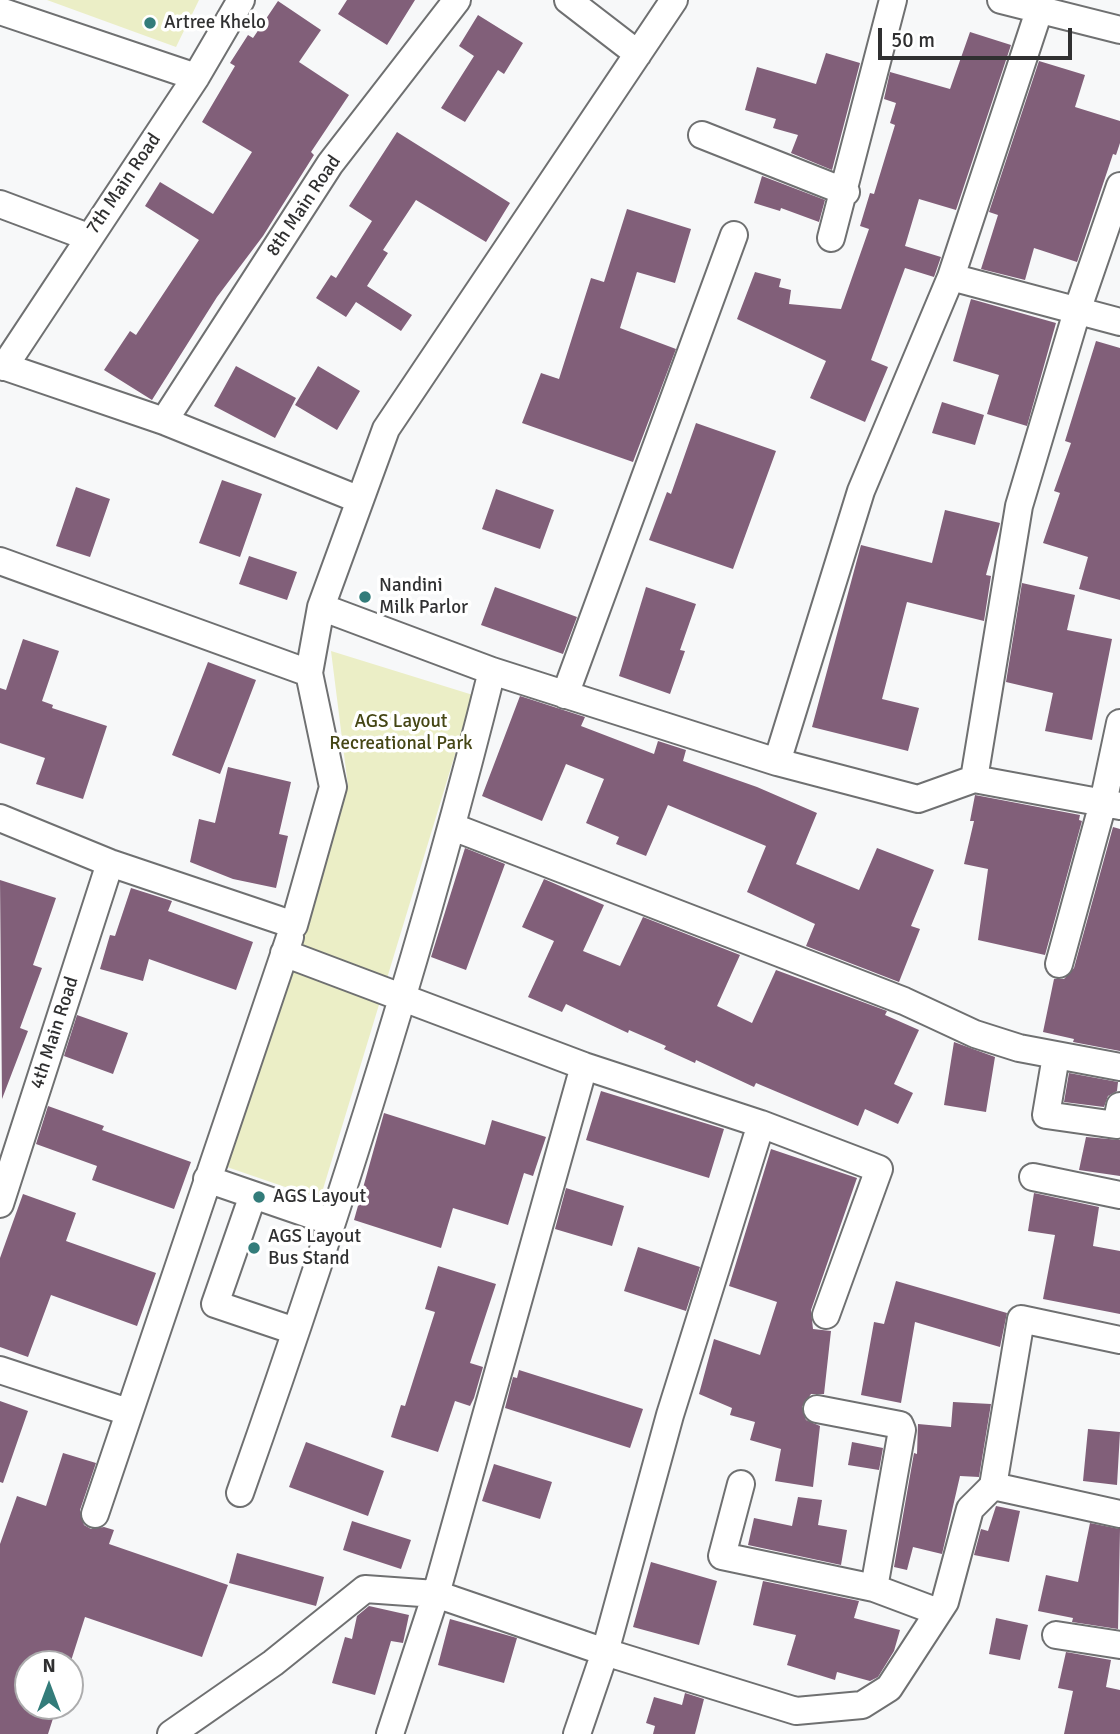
<!DOCTYPE html>
<style>
body{margin:0}
#map{position:relative;width:1120px;height:1734px;overflow:hidden;background:#f7f8f9;font-family:Signika,sans-serif}
canvas{display:block}
.north{position:absolute;left:14px;top:1650px;width:70px;height:70px;box-sizing:border-box;background:#fff;border:2px solid #acacad;border-radius:50%;rotate:0deg;font-size:19px;font-weight:700;line-height:28px;text-align:center;color:#303031}
.north::after{content:'';display:block;margin:auto;width:24px;height:32px;background:#337c7a;clip-path:polygon(50% 0,100% 100%,50% 72%,0 100%)}
.scale{position:absolute;left:878px;top:28px;width:194px;height:32px;box-sizing:border-box;border:4px solid #303031;border-top:0;padding-left:9px;font-size:21px;line-height:24px;white-space:nowrap;color:#303031;-webkit-text-stroke:5px #fff;paint-order:stroke}
</style>
<div id="map">
<canvas width="1120" height="1734"></canvas>
<div class="north">N</div>
<div class="scale">50 m</div>
</div>
<script>
const c = document.querySelector('canvas').getContext('2d');
c.lineJoin = 'round';
function fillPath(path, color) {
  c.fillStyle = color;
  c.fill(path, 'evenodd');
}
function stroke(path, color, width, dash) {
  c.strokeStyle = color;
  c.lineWidth = width;
  c.lineCap = dash ? 'butt' : 'round';
  c.setLineDash(dash || []);
  c.stroke(path);
}
function label(font, color, halo, rows, align = 'center') {
  c.font = font + ' Signika,sans-serif';
  c.lineWidth = 7;
  c.setLineDash([]);
  c.textBaseline = 'middle';
  c.strokeStyle = halo;
  c.fillStyle = color;
  for (const [text, x, y, turn = 0] of rows) {
    c.save();
    c.translate(x, y);
    c.rotate((+turn || 0) * Math.PI / 180);
    c.textAlign = isNaN(turn) ? turn : align;
    if (halo) c.strokeText(text, 0, 0);
    c.fillText(text, 0, 0);
    c.restore();
  }
}
fillPath(new Path2D(`
 M 47,0 L 199,0 L 176,47 Z
 M 331,651 L 473,695 L 320,1199 L 227,1167 L 348,786 Z`), '#ebeec6');
fillPath(new Path2D(`
 M 347,0 L 415,0 L 387,45 L 338,14 Z
 M 278,1 L 321,30 L 299,62 L 349,95 L 311,152 L 314,155 L 263,236 L 217,297 L 152,400 L 104,370 L 130,331 L 136,335 L 199,240 L 145,206 L 160,182 L 213,214 L 252,152 L 202,122 L 235,66 L 230,63 L 248,35 L 253,38 Z
 M 478,15 L 523,43 L 504,74 L 498,70 L 465,122 L 441,108 L 474,56 L 459,46 Z
 M 970,32 L 1011,45 L 956,210 L 919,199 L 905,246 L 941,257 L 934,277 L 905,268 L 871,360 L 888,367 L 865,422 L 810,398 L 826,361 L 737,319 L 755,272 L 781,279 L 779,287 L 791,290 L 789,304 L 841,309 L 869,229 L 860,226 L 870,193 L 874,194 L 895,125 L 890,123 L 896,103 L 884,99 L 890,72 L 950,89 Z
 M 826,53 L 860,63 L 832,170 L 791,153 L 798,135 L 773,128 L 776,119 L 745,110 L 757,67 L 816,84 Z
 M 1039,61 L 1085,75 L 1075,107 L 1120,121 L 1120,143 L 1116,155 L 1113,154 L 1077,262 L 1034,248 L 1025,280 L 981,269 L 998,215 L 989,212 Z
 M 397,132 L 510,203 L 486,242 L 416,200 L 383,250 L 388,253 L 367,286 L 412,315 L 401,331 L 356,302 L 346,317 L 316,298 L 331,275 L 336,278 L 372,221 L 349,206 Z
 M 762,176 L 825,200 L 819,222 L 781,208 L 780,211 L 754,203 Z
 M 627,209 L 691,229 L 675,283 L 637,272 L 620,328 L 676,349 L 633,462 L 522,423 L 541,373 L 559,379 L 591,278 L 604,282 Z
 M 971,299 L 1056,323 L 1027,426 L 987,414 L 999,375 L 953,361 Z
 M 1096,341 L 1120,348 L 1120,600 L 1079,589 L 1088,557 L 1043,543 L 1060,493 L 1054,491 L 1071,443 L 1065,441 Z
 M 236,366 L 296,398 L 275,438 L 214,406 Z
 M 318,366 L 360,391 L 337,430 L 295,405 Z
 M 942,402 L 984,415 L 975,445 L 932,433 Z
 M 696,423 L 776,451 L 733,569 L 649,540 L 667,492 L 671,494 Z
 M 222,480 L 262,494 L 240,557 L 199,543 Z
 M 76,487 L 110,499 L 90,557 L 56,546 Z
 M 496,489 L 554,510 L 540,549 L 482,529 Z
 M 945,510 L 1000,523 L 986,575 L 991,576 L 984,621 L 907,602 L 882,699 L 919,708 L 908,751 L 812,727 L 861,545 L 932,563 Z
 M 249,556 L 297,572 L 287,600 L 239,584 Z
 M 1022,583 L 1075,595 L 1067,630 L 1112,639 L 1092,740 L 1045,731 L 1053,693 L 1006,682 Z
 M 495,587 L 577,617 L 563,654 L 481,625 Z
 M 646,587 L 696,604 L 680,650 L 685,651 L 670,694 L 619,676 Z
 M 23,639 L 59,651 L 42,701 L 53,705 L 52,708 L 107,726 L 83,799 L 36,784 L 45,758 L 0,743 L 0,688 L 6,690 Z
 M 208,662 L 256,680 L 220,774 L 172,755 Z
 M 520,696 L 585,717 L 581,726 L 654,754 L 658,741 L 686,750 L 683,761 L 757,787 L 817,813 L 796,864 L 859,890 L 877,848 L 934,870 L 911,926 L 920,929 L 899,982 L 806,946 L 815,924 L 747,892 L 766,846 L 668,805 L 646,856 L 616,844 L 619,837 L 586,823 L 604,779 L 566,764 L 542,821 L 482,796 Z
 M 228,767 L 291,782 L 279,834 L 288,836 L 276,888 L 233,879 L 190,862 L 199,819 L 215,823 Z
 M 975,795 L 1080,815 L 1079,820 L 1082,821 L 1045,955 L 978,940 L 988,869 L 964,864 L 974,821 L 970,821 Z
 M 1113,827 L 1120,829 L 1120,1051 L 1073,1042 L 1074,1039 L 1043,1032 L 1054,979 L 1064,979 L 1074,968 Z
 M 465,848 L 505,864 L 466,970 L 431,957 Z
 M 544,879 L 604,905 L 583,951 L 620,966 L 643,917 L 740,955 L 717,1006 L 752,1023 L 776,970 L 887,1011 L 885,1015 L 919,1030 L 894,1084 L 913,1093 L 898,1124 L 865,1109 L 858,1126 L 756,1083 L 754,1087 L 696,1060 L 695,1063 L 664,1049 L 666,1046 L 629,1030 L 628,1033 L 566,1004 L 562,1012 L 528,997 L 554,941 L 522,927 Z
 M 0,880 L 56,898 L 33,965 L 42,968 L 20,1028 L 28,1031 L 2,1099 Z
 M 131,888 L 172,901 L 168,911 L 253,942 L 236,990 L 149,959 L 143,981 L 100,969 L 110,935 L 115,936 Z
 M 77,1015 L 128,1033 L 113,1074 L 64,1056 Z
 M 954,1042 L 995,1057 L 986,1112 L 944,1105 Z
 M 1069,1073 L 1118,1082 L 1117,1091 L 1108,1096 L 1104,1107 L 1064,1102 Z
 M 601,1091 L 724,1129 L 709,1178 L 586,1140 Z
 M 48,1106 L 104,1126 L 102,1130 L 191,1162 L 174,1209 L 92,1180 L 97,1166 L 36,1144 Z
 M 384,1113 L 485,1145 L 492,1120 L 546,1137 L 533,1176 L 524,1173 L 508,1225 L 453,1208 L 441,1248 L 354,1220 Z
 M 1086,1137 L 1120,1140 L 1120,1176 L 1079,1170 Z
 M 771,1149 L 857,1178 L 811,1310 L 813,1329 L 831,1331 L 824,1394 L 811,1394 L 802,1407 L 806,1420 L 820,1426 L 813,1487 L 775,1481 L 781,1449 L 750,1440 L 755,1422 L 730,1415 L 732,1408 L 699,1394 L 714,1339 L 760,1355 L 777,1302 L 729,1286 Z
 M 566,1188 L 624,1206 L 612,1246 L 555,1229 Z
 M 1034,1193 L 1099,1207 L 1093,1246 L 1120,1251 L 1120,1314 L 1043,1299 L 1055,1235 L 1028,1231 Z
 M 23,1194 L 76,1213 L 66,1241 L 156,1273 L 137,1326 L 51,1295 L 28,1357 L 0,1347 L 0,1258 Z
 M 638,1247 L 700,1267 L 686,1311 L 624,1291 Z
 M 438,1266 L 496,1284 L 470,1363 L 483,1367 L 474,1398 L 470,1406 L 455,1401 L 438,1452 L 391,1437 L 401,1405 L 405,1406 L 435,1312 L 425,1309 Z
 M 896,1281 L 1007,1313 L 1000,1347 L 915,1322 L 901,1403 L 861,1395 L 874,1322 L 884,1324 Z
 M 519,1370 L 643,1409 L 630,1448 L 505,1408 L 513,1377 L 517,1378 Z
 M 0,1401 L 28,1411 L 3,1483 L 0,1482 Z
 M 953,1402 L 991,1404 L 979,1477 L 960,1476 L 942,1554 L 913,1547 L 907,1570 L 894,1567 L 914,1453 L 917,1454 L 918,1424 L 951,1427 Z
 M 1088,1429 L 1120,1432 L 1117,1485 L 1083,1481 Z
 M 306,1442 L 384,1471 L 368,1516 L 289,1487 Z
 M 852,1442 L 883,1448 L 879,1470 L 848,1465 Z
 M 63,1453 L 96,1463 L 80,1510 L 84,1525 L 91,1529 L 104,1527 L 114,1530 L 109,1544 L 228,1585 L 202,1657 L 85,1617 L 70,1664 L 28,1664 L 28,1706 L 57,1706 L 48,1734 L 0,1734 L 0,1544 L 17,1496 L 46,1506 Z
 M 494,1464 L 552,1482 L 540,1519 L 482,1501 Z
 M 798,1497 L 822,1500 L 818,1525 L 847,1530 L 841,1565 L 748,1545 L 754,1518 L 792,1526 Z
 M 996,1506 L 1020,1511 L 1009,1562 L 974,1555 L 981,1529 L 988,1531 Z
 M 352,1521 L 411,1540 L 401,1569 L 343,1550 Z
 M 1090,1523 L 1120,1529 L 1118,1629 L 1072,1622 L 1073,1618 L 1038,1611 L 1046,1575 L 1078,1582 Z
 M 237,1553 L 324,1577 L 316,1606 L 229,1583 Z
 M 651,1562 L 717,1581 L 699,1645 L 633,1627 Z
 M 763,1581 L 859,1601 L 854,1618 L 900,1630 L 894,1651 L 878,1677 L 870,1681 L 837,1672 L 835,1680 L 787,1665 L 796,1635 L 753,1625 Z
 M 369,1606 L 409,1615 L 403,1643 L 391,1641 L 375,1695 L 332,1683 L 345,1637 L 352,1639 L 357,1616 Z
 M 996,1618 L 1028,1625 L 1020,1660 L 989,1654 Z
 M 450,1619 L 517,1638 L 504,1683 L 438,1665 Z
 M 1066,1652 L 1111,1660 L 1106,1687 L 1120,1690 L 1120,1734 L 1064,1734 L 1073,1691 L 1058,1688 Z
 M 685,1693 L 704,1699 L 695,1734 L 653,1734 L 655,1726 L 646,1723 L 654,1697 L 682,1705 Z`), '#815f79');
const minor = new Path2D(`
 M 568,0 L 638,54
 M 1001,0 L 1120,30
 M 0,11 L 196,77
 M 702,135 L 846,192
 M 0,204 L 88,237
 M 831,238 L 893,0
 M 951,277 L 1120,322
 M 0,365 L 164,421 L 360,500
 M 4,367 L 196,77 L 241,0
 M 164,421 L 330,164 L 457,0
 M 0,561 L 309,673
 M 321,607 L 492,671 L 777,762 L 918,799 L 974,779 L 1120,806
 M 565,695 L 734,235
 M 777,762 L 861,491 L 951,277 L 1039,11
 M 974,779 L 1019,506 L 1078,308 L 1120,186
 M 0,818 L 110,863 L 294,925 L 333,787 L 309,673 L 321,607 L 386,429 L 674,0
 M 453,827 L 904,1001 L 975,1034 L 1019,1048 L 1120,1067
 M 284,953 L 584,1066 L 761,1124 L 879,1169 L 826,1315
 M 1059,964 L 1103,803 L 1120,723
 M 1056,1056 L 1046,1115 L 1116,1125 L 1120,1106
 M 1033,1177 L 1120,1195
 M 207,1179 L 332,1222
 M 253,1195 L 215,1304 L 295,1331
 M 0,1204 L 110,863
 M 0,1370 L 128,1412
 M 817,1409 L 900,1425 L 902,1430 L 874,1588 L 938,1612
 M 741,1484 L 722,1556 L 874,1588
 M 993,1486 L 1021,1319 L 1120,1340
 M 240,1493 C 335,1224 423,949 492,671
 M 95,1514 L 290,937
 M 1056,1635 L 1120,1645
 M 171,1734 L 273,1663 L 365,1589 L 436,1594 L 605,1652 L 796,1711 L 862,1705 L 889,1688 L 945,1602 L 970,1509 L 993,1486 L 1120,1514
 M 390,1734 L 436,1594 L 584,1066
 M 577,1734 L 605,1652 L 670,1415 L 761,1124`);
stroke(minor, '#6f7071', 30);
stroke(minor, '#fff', 26);
for (const [x, y, r, color] of [
 [150,23,7,"#337c7a"],
 [365,597,7,"#337c7a"],
 [259,1197,7,"#337c7a"],
 [254,1248,7,"#337c7a"]
]) {
  const dot = new Path2D();
  dot.arc(x, y, r, 0, 2 * Math.PI);
  c.fillStyle = color;
  c.fill(dot);
  stroke(dot, '#fff', 2.5);
}
label('19px', '#303031', '#fff', [
 ["Artree Khelo",164,23],
 ["Nandini",379,586],
 ["Milk Parlor",379,608],
 ["AGS Layout",273,1197],
 ["AGS Layout",268,1237],
 ["Bus Stand",268,1259]
], 'left');
label('19px', '#303031', '#fff', [
 ["7th Main Road",124,184,-56],
 ["8th Main Road",304,206,-56],
 ["4th Main Road",55,1033,-72]
]);
label('19px', '#454615', '#fff', [
 ["AGS Layout",401,722],
 ["Recreational Park",401,744]
]);
</script>
